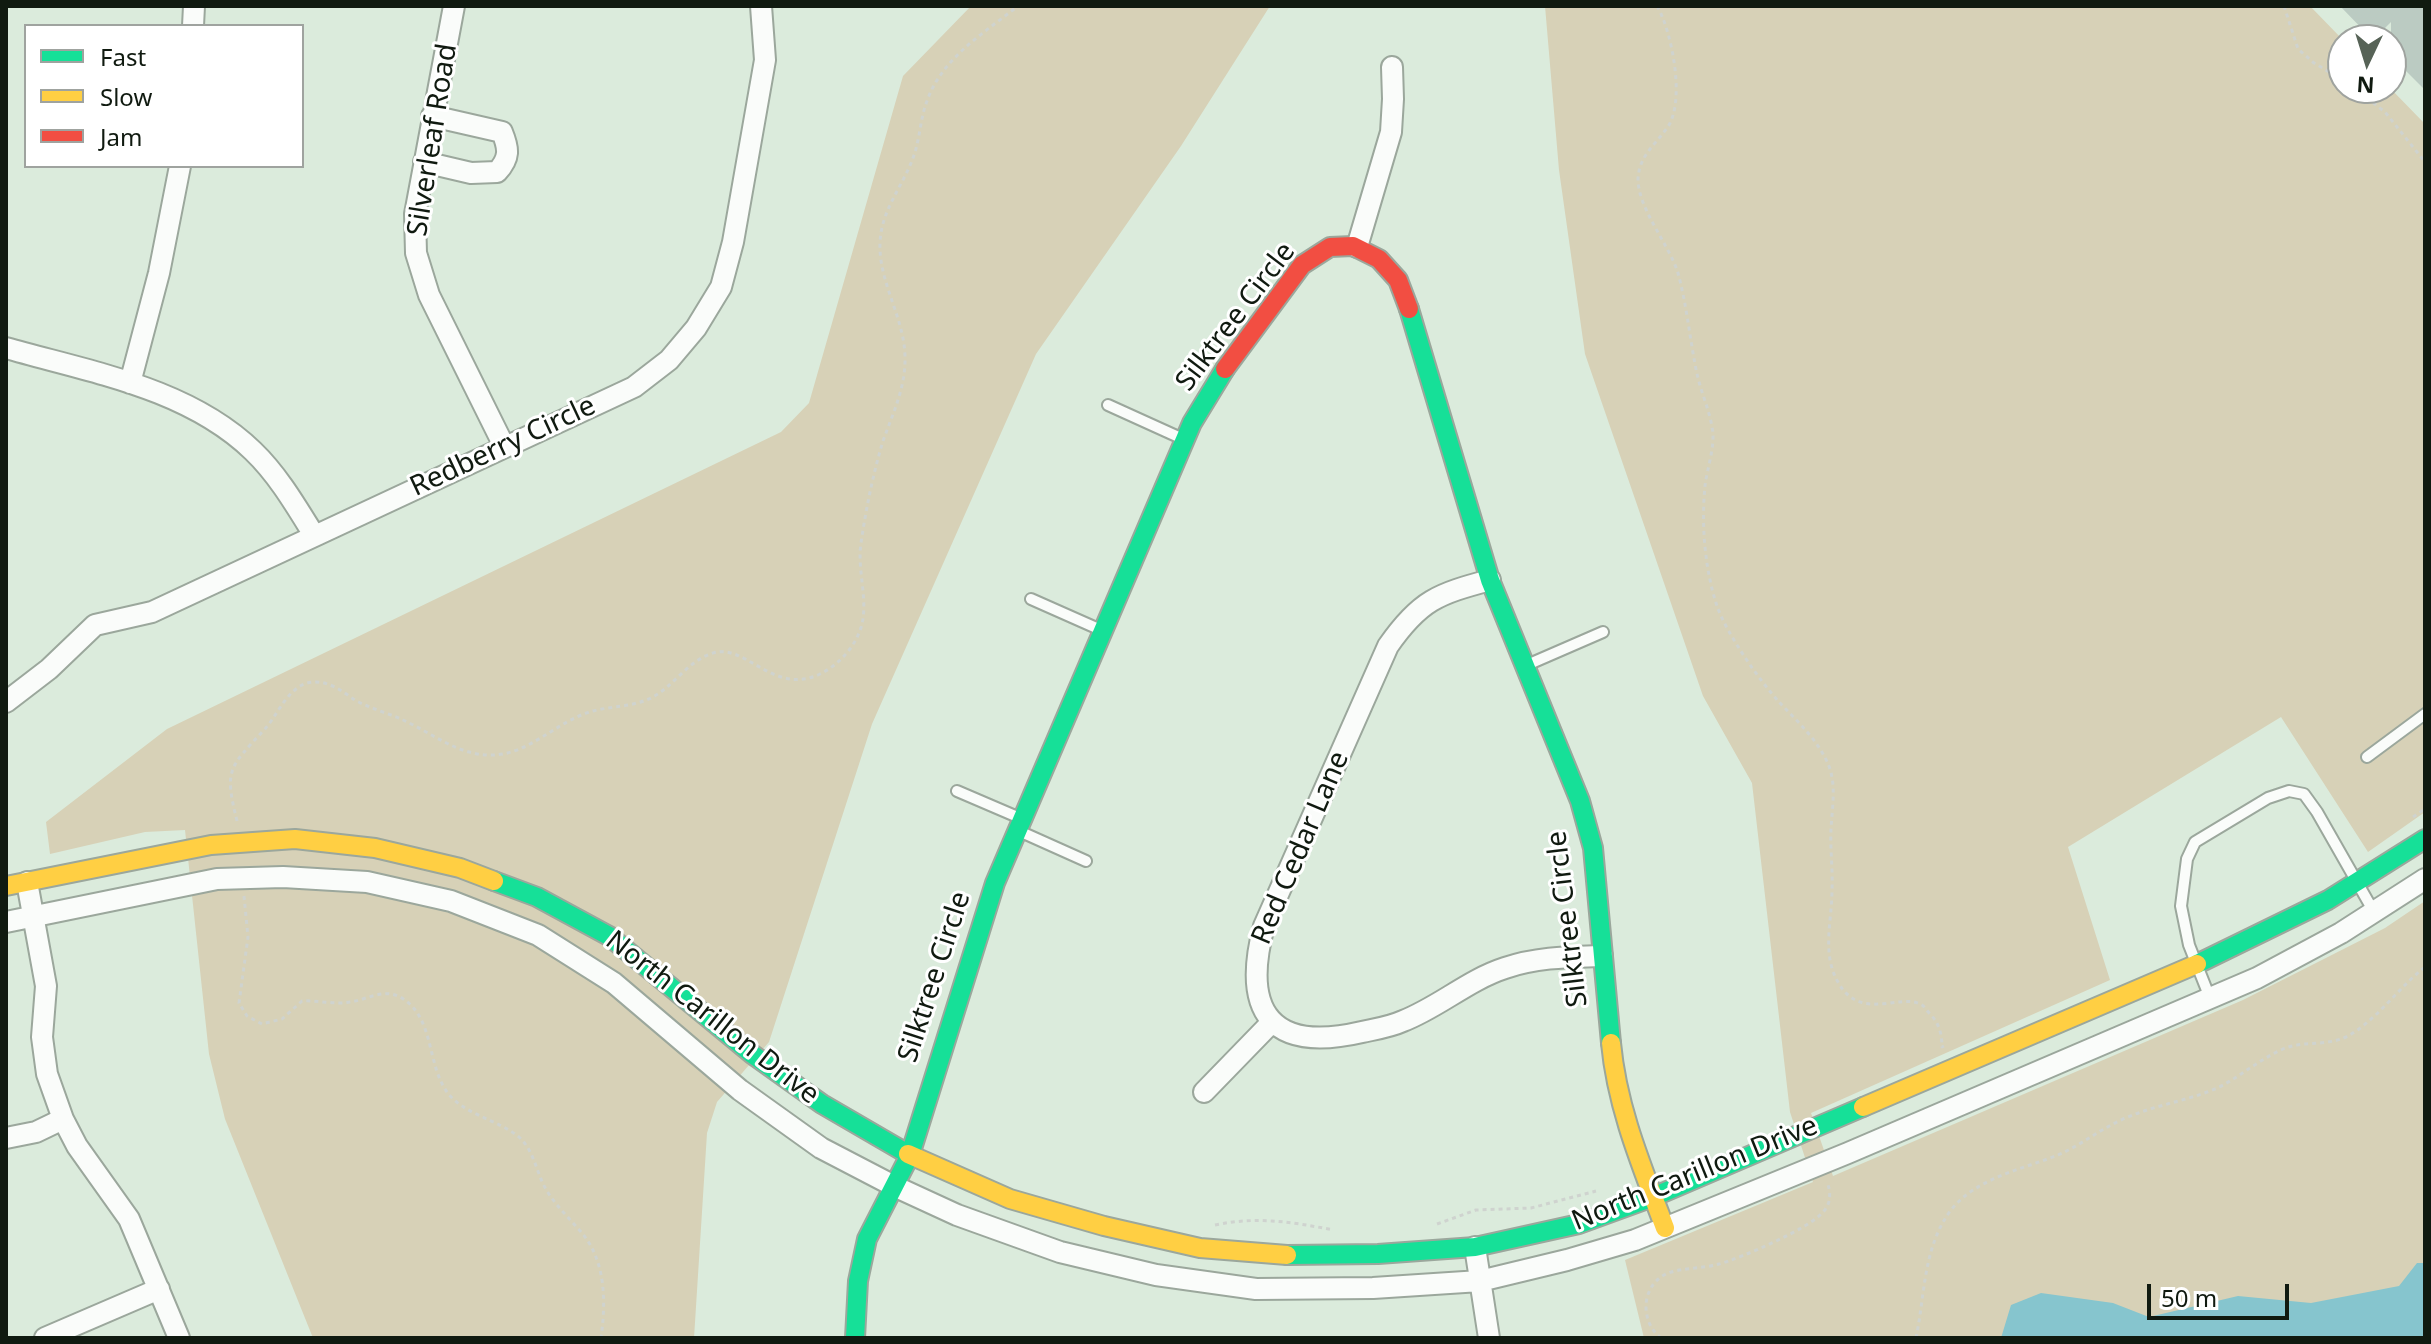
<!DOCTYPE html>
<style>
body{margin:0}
#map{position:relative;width:2431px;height:1344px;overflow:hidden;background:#dbebdc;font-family:"Noto Sans",sans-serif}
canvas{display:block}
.frame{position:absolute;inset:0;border:8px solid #101a10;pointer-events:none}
.legend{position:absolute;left:24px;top:24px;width:280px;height:144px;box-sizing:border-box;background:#fff;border:2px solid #9fa39f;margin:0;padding:10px 14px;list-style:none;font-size:24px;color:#101a10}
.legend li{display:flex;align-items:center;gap:16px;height:40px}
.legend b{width:40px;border:2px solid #9fa39f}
.north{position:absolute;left:2327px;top:24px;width:80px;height:80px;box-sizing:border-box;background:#fff;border:2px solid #9fa39f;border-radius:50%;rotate:184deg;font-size:22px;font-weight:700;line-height:32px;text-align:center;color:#101a10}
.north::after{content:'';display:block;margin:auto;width:28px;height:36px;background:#576357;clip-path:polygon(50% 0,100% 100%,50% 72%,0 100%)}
.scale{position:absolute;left:2147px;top:1284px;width:142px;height:36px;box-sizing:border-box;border:4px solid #101a10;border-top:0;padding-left:10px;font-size:24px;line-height:28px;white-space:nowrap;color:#101a10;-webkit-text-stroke:6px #fff;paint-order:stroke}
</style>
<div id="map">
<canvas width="2431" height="1344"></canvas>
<div class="frame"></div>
<ul class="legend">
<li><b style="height:10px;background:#16e098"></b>Fast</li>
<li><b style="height:10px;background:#ffcf43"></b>Slow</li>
<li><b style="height:10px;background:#f24e42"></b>Jam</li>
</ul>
<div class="north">N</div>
<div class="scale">50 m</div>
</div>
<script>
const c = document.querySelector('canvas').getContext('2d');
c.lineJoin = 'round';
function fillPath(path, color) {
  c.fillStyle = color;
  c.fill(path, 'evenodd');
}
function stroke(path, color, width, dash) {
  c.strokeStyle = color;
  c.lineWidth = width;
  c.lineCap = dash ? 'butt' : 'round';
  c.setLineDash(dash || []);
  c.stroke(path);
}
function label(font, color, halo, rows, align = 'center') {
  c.font = font + ' "Noto Sans",sans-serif';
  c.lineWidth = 6;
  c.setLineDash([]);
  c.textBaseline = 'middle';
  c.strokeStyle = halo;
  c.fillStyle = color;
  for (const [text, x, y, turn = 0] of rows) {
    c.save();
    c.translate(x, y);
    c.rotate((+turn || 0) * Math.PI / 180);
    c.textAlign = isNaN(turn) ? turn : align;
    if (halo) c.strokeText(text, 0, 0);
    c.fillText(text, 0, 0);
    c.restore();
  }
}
fillPath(new Path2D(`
 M 971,6 L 1270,6 L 1181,146 L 1036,354 L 872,724 L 769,1042 L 717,1102 L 707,1133 L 694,1338 L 313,1338 L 225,1119 L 209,1054 L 185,830 L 145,832 L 50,854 L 46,822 L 167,729 L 781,432 L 809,403 L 903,76 Z
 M 1545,6 L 2310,6 L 2343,40 L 2343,88 L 2390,88 L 2425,124 L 2425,812 L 2368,852 L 2281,717 L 2068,847 L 2110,980 L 1811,1113 L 1833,1176 L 2243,1000 L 2385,928 L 2425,901 L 2425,1338 L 1644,1338 L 1625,1260 L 1813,1182 L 1790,1112 L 1752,783 L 1703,696 L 1585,354 L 1559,170 Z`), '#d7d1b7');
fillPath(new Path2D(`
 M 2417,1263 L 2425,1263 L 2425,1338 L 2001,1338 L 2011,1305 L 2041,1293 L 2113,1303 L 2149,1317 L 2238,1296 L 2311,1303 L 2399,1286 Z`), '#86c5ce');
fillPath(new Path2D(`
 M 2340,6 L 2425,6 L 2425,90 L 2391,56 L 2391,22 L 2373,40 Z`), '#bbcbc2');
const lane = new Path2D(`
 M 1108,405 L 1183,439
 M 1031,599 L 1101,630
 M 1527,665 L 1603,632
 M 2367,757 L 2425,714
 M 957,791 L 1020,818
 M 1019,831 L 1086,861
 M 2210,998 L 2189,945 L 2181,906 L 2187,859 L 2195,842 L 2268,798 L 2289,791 L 2304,794 L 2317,812 L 2374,912`);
const street = new Path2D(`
 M 454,6 L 415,214 L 416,253 L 429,295 L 504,446
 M 193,26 L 194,6
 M 424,162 L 471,173 L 497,172 C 510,158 509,149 502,132 L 432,116
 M 1357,247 L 1391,132 L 1393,99 L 1392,67
 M 6,348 C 90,372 188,388 253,451 C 278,475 296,506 314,535
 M 130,383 L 159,273 L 180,166
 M 1490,580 C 1438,594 1420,600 1388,646 L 1264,926 C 1241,1013 1272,1053 1362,1032 C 1376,1029 1390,1027 1403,1021 C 1439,1007 1468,980 1505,968 C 1537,957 1569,957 1602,956
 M 6,702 L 49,669 L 95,625 L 152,612 L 634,387 L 669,360 L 696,328 L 721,287 L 733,242 L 765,60 L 761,6
 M 27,882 L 46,986 L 42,1037 L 47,1074 L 63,1119 L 77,1146 L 129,1219 L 179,1338
 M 6,922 L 217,879 L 283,877 L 367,882 L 451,901 L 538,935 L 614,983 L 740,1090 L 821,1148 L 894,1186 L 957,1215 L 1060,1252 L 1156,1275 L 1256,1289 L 1373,1288 L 1480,1281 L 1567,1260 L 1635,1240 L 1848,1153 L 2257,978 L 2341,933 L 2425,879
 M 1204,1092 L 1272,1022
 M 6,1138 L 36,1132 L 63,1119
 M 1475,1247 L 1489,1338
 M 45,1338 L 159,1289`);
const fast = new Path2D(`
 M 1409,309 L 1490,580 L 1580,801 L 1593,848 L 1611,1043
 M 494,881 L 537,897 L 609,936 L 752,1054 L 822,1104 L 908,1154
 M 2197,964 L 2328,900 L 2425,839
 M 1287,1255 L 1378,1254 L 1475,1247 L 1579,1224 L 1653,1197 L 1863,1107
 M 855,1338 L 858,1281 L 867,1239 L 910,1155 L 995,883 L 1192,423 L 1225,369`);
const slow = new Path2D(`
 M 6,886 L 211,845 L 295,839 L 375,848 L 460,868 L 494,881
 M 1611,1043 C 1617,1108 1642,1167 1665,1228
 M 1863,1107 L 2197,964
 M 908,1154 L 1010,1199 L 1104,1226 L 1200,1248 L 1287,1255`);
const jam = new Path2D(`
 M 1225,369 L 1302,265 L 1330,247 L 1353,246 L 1379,259 L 1398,280 L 1409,309`);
stroke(lane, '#9ba79c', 14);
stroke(street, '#9ba79c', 24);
stroke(fast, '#9ba79c', 22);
stroke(slow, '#9ba79c', 22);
stroke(jam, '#9ba79c', 22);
stroke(new Path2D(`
 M 1657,6 C 1672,31 1686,103 1667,128 C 1655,145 1639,156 1638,179 C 1638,209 1669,244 1678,273 C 1687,306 1690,341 1697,374 C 1701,392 1709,409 1712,427 C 1716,445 1707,468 1705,486 C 1701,525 1705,570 1717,606 C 1726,633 1760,681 1779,702 C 1798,722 1821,743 1830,769 C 1836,788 1832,810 1831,829 C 1830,849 1833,870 1832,890 C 1832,922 1821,954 1839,984 C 1862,1022 1901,992 1922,1005 C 1925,1007 1927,1011 1930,1014 C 1939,1023 1942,1034 1942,1047 L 1944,1046
 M 2284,6 L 2298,49 L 2314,63 L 2343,80
 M 2354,88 L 2385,112 L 2425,162
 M 2413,817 L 2425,809
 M 237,821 C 224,769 229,768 264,730 C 277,716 284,695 302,685 C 310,681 321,681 330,685 C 339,688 347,695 355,700 C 371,709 388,713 403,720 C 432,733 459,756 492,755 C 529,755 558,720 593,711 C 612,706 632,707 651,698 C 673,687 686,663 710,654 C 745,640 772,697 820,674 C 839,665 857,645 862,624 C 868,598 857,570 861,543 C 866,509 873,474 883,441 C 893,413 906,387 905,356 C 904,314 874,276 881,233 C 885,206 904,183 913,158 C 920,140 920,119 927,101 C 942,58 984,33 1018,6
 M 244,896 L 248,937 L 239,1003 L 247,1016 L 262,1024 L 282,1019 L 302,1001 C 317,1000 335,1005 350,1002 C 366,1000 382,989 398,996 C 435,1014 426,1063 447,1092 C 464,1115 497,1119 519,1137 C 535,1152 536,1173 547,1191 C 556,1206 570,1219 582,1233 C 606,1262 606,1302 601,1338
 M 1437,1224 L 1476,1210 L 1531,1208 L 1596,1191
 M 1215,1225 C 1258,1216 1291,1222 1334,1230
 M 1661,1338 C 1641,1323 1640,1289 1664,1275 C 1680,1267 1703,1269 1719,1264 C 1741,1258 1811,1228 1824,1211 C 1831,1203 1831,1192 1827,1182
 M 1916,1338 C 1925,1295 1923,1247 1951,1210 C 1976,1178 2023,1169 2058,1155 C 2083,1144 2103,1127 2128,1117 C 2156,1105 2186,1101 2215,1089 C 2239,1078 2258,1060 2283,1049 C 2304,1040 2327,1047 2348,1036 C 2378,1019 2398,988 2425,967`), '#cfd3cf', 3, [4, 4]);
stroke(lane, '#fafcfa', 10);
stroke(street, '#fafcfa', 20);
stroke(fast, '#16e098', 18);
stroke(slow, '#ffcf43', 18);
stroke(jam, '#f24e42', 18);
label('28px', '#101a10', '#fff', [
 ["Silverleaf Road",433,140,-81],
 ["Silktree Circle",1236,317,-53],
 ["Redberry Circle",503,447,-25],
 ["Red Cedar Lane",1301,848,-67],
 ["Silktree Circle",1568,919,-97],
 ["Silktree Circle",935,977,-72],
 ["North Carillon Drive",712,1018,38],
 ["North Carillon Drive",1695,1174,-22]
]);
</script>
